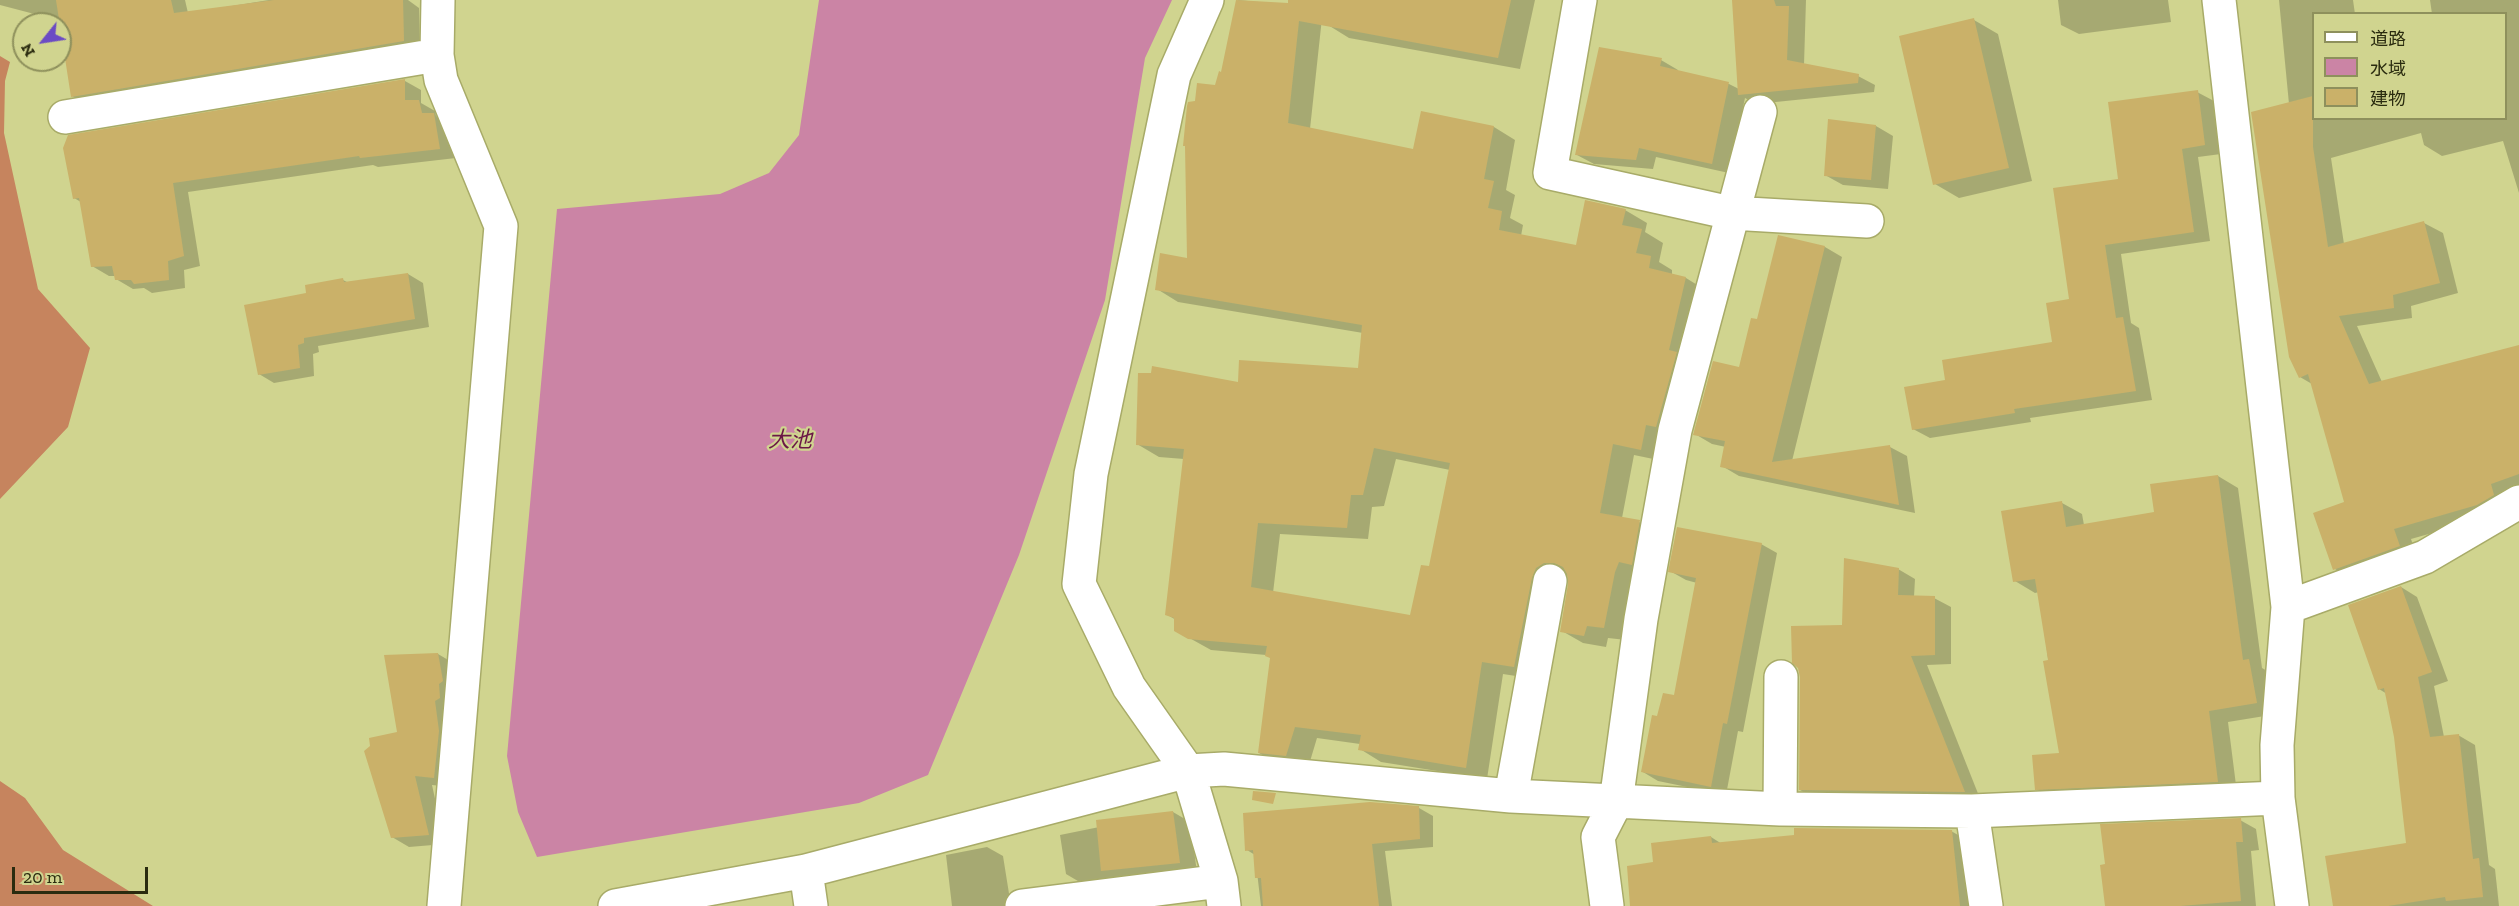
<!DOCTYPE html>
<meta charset="utf-8">
<style>
body{margin:0}
#map{position:relative;width:2519px;height:906px;overflow:hidden;background:#d0d48f;font-family:"Zilla Slab","Noto Sans JP",serif}
canvas{display:block}
.legend{position:absolute;left:2312px;top:12px;width:195px;height:108px;box-sizing:border-box;background:#d0d48f;border:2px solid #8e905c;margin:0;padding:8px 10px;list-style:none;font-size:18px;color:#2a2b0f}
.legend li{display:flex;align-items:center;gap:12px;height:30px}
.legend b{width:30px;border:2px solid #8e905c}
.north{position:absolute;left:12px;top:12px;width:60px;height:60px;box-sizing:border-box;background:#d0d48f;border:2px solid #8e905c;border-radius:50%;rotate:240deg;font-size:16px;font-weight:700;line-height:24px;text-align:center;color:#2a2b0f}
.north::after{content:'';display:block;margin:auto;width:21px;height:27px;background:#6b4bc4;clip-path:polygon(50% 0,100% 100%,50% 72%,0 100%)}
.scale{position:absolute;left:12px;top:867px;width:136px;height:27px;box-sizing:border-box;border:3px solid #2a2b0f;border-top:0;padding-left:8px;font-size:18px;line-height:21px;white-space:nowrap;color:#2a2b0f;-webkit-text-stroke:4px #d0d48f;paint-order:stroke}
</style>
<div id="map">
<canvas width="2519" height="906"></canvas>
<ul class="legend">
<li><b style="height:8px;background:#fff"></b>道路</li>
<li><b style="height:16px;background:#cb84a5"></b>水域</li>
<li><b style="height:16px;background:#cab169"></b>建物</li>
</ul>
<div class="north">N</div>
<div class="scale">20 m</div>
</div>
<script>
const c = document.querySelector('canvas').getContext('2d');
c.lineJoin = 'round';
function fillPath(path, color) {
  c.fillStyle = color;
  c.fill(path, 'evenodd');
}
function stroke(path, color, width, dash) {
  c.strokeStyle = color;
  c.lineWidth = width;
  c.lineCap = dash ? 'butt' : 'round';
  c.setLineDash(dash || []);
  c.stroke(path);
}
function label(font, color, halo, rows, align = 'center') {
  c.font = font + ' "Zilla Slab","Noto Sans JP",serif';
  c.lineWidth = 4.5;
  c.setLineDash([]);
  c.textBaseline = 'middle';
  c.strokeStyle = halo;
  c.fillStyle = color;
  for (const [text, x, y, turn = 0] of rows) {
    c.save();
    c.translate(x, y);
    c.rotate((+turn || 0) * Math.PI / 180);
    c.textAlign = isNaN(turn) ? turn : align;
    if (halo) c.strokeText(text, 0, 0);
    c.fillText(text, 0, 0);
    c.restore();
  }
}
fillPath(new Path2D(`
 M 0,56 L 10,62 L 5,81 L 4,133 L 38,289 L 90,348 L 68,427 L 0,499 Z
 M 0,781 L 25,798 L 63,850 L 153,906 L 0,906 Z`), '#c6845e');
fillPath(new Path2D(`
 M 819,0 L 1172,0 L 1145,58 L 1105,300 L 1019,555 L 928,775 L 859,803 L 537,857 L 518,812 L 507,756 L 557,209 L 720,194 L 769,173 L 799,135 Z`), '#cb84a5');
fillPath(new Path2D(`
 M 0,0 L 185,0 L 188,13 L 269,0 L 408,0 L 419,8 L 420,50 L 89,106 L 72,96 L 61,21 L 0,5 Z
 M 1238,0 L 1300,6 L 1322,18 L 1310,129 L 1415,151 L 1422,112 L 1494,127 L 1515,140 L 1506,190 L 1515,195 L 1510,218 L 1523,225 L 1521,236 L 1577,247 L 1625,210 L 1647,223 L 1645,232 L 1663,243 L 1659,262 L 1672,270 L 1672,275 L 1686,278 L 1707,291 L 1663,461 L 1634,455 L 1622,518 L 1639,522 L 1661,534 L 1626,640 L 1608,638 L 1606,647 L 1583,643 L 1562,631 L 1570,584 L 1569,575 L 1558,581 L 1535,679 L 1503,674 L 1487,779 L 1381,762 L 1360,749 L 1360,744 L 1317,738 L 1308,768 L 1281,765 L 1259,753 L 1271,658 L 1266,655 L 1211,650 L 1175,630 L 1176,620 L 1166,614 L 1184,459 L 1159,457 L 1137,444 L 1240,383 L 1359,369 L 1363,333 L 1178,302 L 1157,289 L 1189,259 L 1197,102 L 1216,87 L 1222,73 ZM 1396,459 L 1450,470 L 1431,568 L 1411,617 L 1273,593 L 1280,534 L 1368,539 L 1372,507 L 1384,506 Z
 M 1333,0 L 1535,0 L 1520,69 L 1349,38 L 1328,25 Z
 M 1733,0 L 1806,0 L 1804,65 L 1858,76 L 1875,85 L 1874,92 L 1756,104 L 1745,98 L 1729,173 L 1656,157 L 1653,169 L 1594,164 L 1577,155 L 1661,60 L 1678,70 L 1678,72 L 1729,84 L 1739,89 Z
 M 2058,0 L 2168,0 L 2171,22 L 2079,34 L 2061,25 Z
 M 2279,0 L 2353,0 L 2355,14 L 2314,14 L 2314,118 L 2506,118 L 2506,14 L 2432,14 L 2430,0 L 2519,0 L 2519,193 L 2503,141 L 2442,156 L 2424,145 L 2421,133 L 2331,158 L 2344,244 L 2424,223 L 2443,233 L 2458,293 L 2411,306 L 2412,318 L 2357,326 L 2382,382 L 2519,347 L 2519,491 L 2496,515 L 2411,539 L 2417,557 L 2353,580 L 2335,569 L 2315,514 L 2345,503 L 2312,384 L 2300,377 L 2289,104 Z
 M 1974,20 L 1998,34 L 2032,181 L 1959,198 L 1935,184 Z
 M 405,81 L 421,90 L 421,103 L 435,111 L 436,116 L 451,124 L 456,158 L 378,167 L 373,165 L 188,192 L 200,266 L 184,270 L 185,288 L 152,293 L 144,288 L 133,289 L 116,279 L 115,276 L 109,276 L 92,266 L 81,202 L 74,198 Z
 M 2197,92 L 2214,101 L 2221,154 L 2198,157 L 2210,241 L 2121,254 L 2131,323 L 2139,328 L 2152,400 L 2030,418 L 2031,422 L 1930,438 L 1913,429 L 1947,382 L 2054,343 L 2120,180 Z
 M 1830,121 L 1876,126 L 1893,136 L 1888,189 L 1843,185 L 1825,175 Z
 M 1779,236 L 1825,247 L 1842,257 L 1792,461 L 1890,447 L 1907,456 L 1915,513 L 1739,476 L 1722,466 L 1726,447 L 1712,444 L 1695,434 L 1740,369 L 1758,321 Z
 M 408,274 L 423,283 L 429,327 L 318,346 L 319,352 L 313,354 L 314,376 L 274,383 L 259,374 L 308,294 L 343,280 L 349,283 Z
 M 2218,476 L 2238,488 L 2262,668 L 2269,672 L 2277,714 L 2228,722 L 2237,793 L 2056,800 L 2036,789 L 2061,755 L 2039,592 L 2035,593 L 2015,581 L 2062,503 L 2082,514 L 2084,525 L 2156,513 Z
 M 1761,544 L 1777,553 L 1743,732 L 1738,731 L 1726,795 L 1658,781 L 1643,772 L 1658,718 L 1675,697 L 1697,583 L 1686,580 L 1670,571 Z
 M 1898,569 L 1915,579 L 1914,597 L 1934,598 L 1951,607 L 1951,664 L 1927,665 L 1981,801 L 1817,799 L 1800,790 L 1843,626 Z
 M 2401,587 L 2417,597 L 2448,681 L 2434,686 L 2444,737 L 2458,735 L 2475,745 L 2489,865 L 2495,869 L 2499,906 L 2335,906 L 2408,845 L 2395,737 L 2387,694 L 2379,689 Z
 M 438,654 L 455,664 L 451,787 L 432,785 L 445,844 L 409,847 L 392,837 L 398,733 Z
 M 1419,808 L 1433,816 L 1433,847 L 1385,851 L 1392,906 L 1261,906 L 1255,855 L 1247,850 Z
 M 1173,812 L 1190,822 L 1197,872 L 1083,884 L 1066,874 L 1060,835 Z
 M 2240,820 L 2256,829 L 2259,850 L 2251,851 L 2256,906 L 2107,906 Z
 M 1951,831 L 1967,840 L 1975,906 L 1632,906 L 1654,864 L 1711,837 L 1722,844 Z
 M 987,847 L 1003,856 L 1011,906 L 952,906 L 946,855 Z`), '#0003');
fillPath(new Path2D(`
 M 56,0 L 171,0 L 174,13 L 274,0 L 403,0 L 404,41 L 71,97 Z
 M 1236,0 L 1288,3 L 1288,0 L 1511,0 L 1498,58 L 1299,21 L 1288,123 L 1413,149 L 1421,111 L 1494,126 L 1484,179 L 1494,181 L 1488,208 L 1502,211 L 1499,230 L 1576,245 L 1585,200 L 1626,209 L 1622,225 L 1642,229 L 1636,253 L 1651,256 L 1649,268 L 1686,277 L 1669,350 L 1677,352 L 1656,427 L 1646,425 L 1641,450 L 1613,444 L 1600,513 L 1640,520 L 1632,565 L 1619,562 L 1615,572 L 1604,628 L 1587,626 L 1584,636 L 1560,632 L 1568,584 L 1567,574 L 1563,567 L 1554,563 L 1544,563 L 1536,568 L 1532,578 L 1514,667 L 1482,662 L 1466,768 L 1358,750 L 1361,735 L 1295,727 L 1286,756 L 1258,753 L 1270,658 L 1265,656 L 1267,646 L 1188,639 L 1174,631 L 1174,618 L 1165,615 L 1184,449 L 1136,445 L 1138,373 L 1151,373 L 1152,366 L 1238,382 L 1239,360 L 1358,368 L 1362,325 L 1155,290 L 1160,253 L 1187,258 L 1185,146 L 1183,146 L 1187,106 L 1188,102 L 1195,101 L 1197,83 L 1215,85 L 1219,71 L 1221,72 ZM 1374,448 L 1450,463 L 1429,566 L 1421,565 L 1410,615 L 1251,587 L 1258,523 L 1347,528 L 1351,495 L 1363,495 Z
 M 1732,0 L 1774,0 L 1776,6 L 1789,6 L 1787,60 L 1859,74 L 1858,83 L 1738,95 Z
 M 1974,18 L 2009,168 L 1933,185 L 1899,36 Z
 M 1599,47 L 1662,58 L 1660,66 L 1729,82 L 1712,164 L 1639,148 L 1636,160 L 1575,155 Z
 M 405,79 L 405,100 L 419,100 L 422,113 L 434,113 L 440,149 L 360,158 L 359,156 L 173,183 L 184,256 L 168,261 L 169,280 L 134,284 L 131,280 L 115,280 L 112,266 L 91,267 L 79,198 L 73,199 L 63,148 L 68,135 Z
 M 2198,90 L 2205,145 L 2182,149 L 2194,232 L 2105,245 L 2116,318 L 2123,317 L 2136,391 L 2014,409 L 2015,413 L 1912,430 L 1904,387 L 1945,380 L 1942,360 L 2052,342 L 2046,303 L 2069,299 L 2053,188 L 2118,179 L 2108,102 Z
 M 2313,96 L 2313,147 L 2328,247 L 2424,221 L 2440,283 L 2393,295 L 2394,308 L 2339,316 L 2369,384 L 2519,345 L 2519,474 L 2491,484 L 2494,495 L 2477,505 L 2394,529 L 2400,546 L 2333,570 L 2313,513 L 2344,502 L 2308,374 L 2299,378 L 2289,357 L 2251,112 Z
 M 1828,119 L 1876,125 L 1871,180 L 1824,176 Z
 M 1778,235 L 1825,246 L 1772,462 L 1890,445 L 1899,505 L 1720,467 L 1725,441 L 1693,435 L 1713,361 L 1739,367 L 1751,318 L 1757,319 Z
 M 408,273 L 415,319 L 304,338 L 304,343 L 298,345 L 300,368 L 258,375 L 244,305 L 306,293 L 305,285 L 343,278 L 344,282 Z
 M 2218,475 L 2243,660 L 2249,659 L 2257,703 L 2209,711 L 2218,782 L 2035,790 L 2032,755 L 2059,753 L 2043,661 L 2048,660 L 2035,579 L 2013,582 L 2001,511 L 2062,501 L 2066,527 L 2154,512 L 2150,484 Z
 M 1677,527 L 1762,543 L 1727,724 L 1723,723 L 1711,787 L 1641,772 L 1652,715 L 1657,716 L 1663,693 L 1674,695 L 1696,578 L 1668,572 Z
 M 1844,558 L 1899,568 L 1898,595 L 1935,596 L 1935,655 L 1911,656 L 1965,792 L 1799,790 L 1800,677 L 1798,668 L 1792,663 L 1791,626 L 1842,625 Z
 M 2401,586 L 2432,672 L 2418,677 L 2430,737 L 2459,734 L 2473,859 L 2479,858 L 2483,897 L 2446,901 L 2445,897 L 2388,906 L 2333,906 L 2325,856 L 2406,843 L 2394,737 L 2384,688 L 2378,690 L 2348,605 Z
 M 438,653 L 443,681 L 439,684 L 440,698 L 435,701 L 439,731 L 434,778 L 415,776 L 429,835 L 391,838 L 364,751 L 370,746 L 369,738 L 397,732 L 384,655 Z
 M 1253,791 L 1276,793 L 1273,804 L 1252,800 Z
 M 1370,802 L 1419,806 L 1420,839 L 1372,844 L 1379,906 L 1263,906 L 1261,878 L 1255,878 L 1253,850 L 1245,851 L 1243,813 Z
 M 1173,811 L 1180,863 L 1101,871 L 1096,820 Z
 M 2241,818 L 2243,842 L 2236,842 L 2241,901 L 2180,906 L 2105,906 L 2100,865 L 2105,864 L 2100,824 Z
 M 1794,828 L 1952,830 L 1960,906 L 1630,906 L 1627,866 L 1653,862 L 1651,843 L 1711,836 L 1712,843 L 1794,835 Z`), '#cab169');
const minor = new Path2D(`
 M 438,0 L 437,55 L 441,80 L 501,226 L 444,906
 M 1207,0 L 1174,75 L 1091,474 L 1079,584 L 1129,687 L 1188,771 L 1221,881 L 1224,906
 M 1580,0 L 1550,173 L 1731,213 L 1867,221
 M 2219,0 L 2288,607 L 2277,745 L 2278,798 L 2292,906
 M 65,117 L 437,55
 M 2288,607 L 2425,557 L 2519,502
 M 1511,796 L 1550,581
 M 1780,809 L 1781,677
 M 1972,811 L 1986,906
 M 806,871 L 811,906
 M 615,906 L 806,871 L 1188,771 L 1224,769 L 1511,796 L 1780,809 L 1972,811 L 2278,798
 M 1022,906 L 1221,881
 M 1607,906 L 1598,837 L 1616,802 L 1641,619 L 1675,430 L 1760,112`);
stroke(minor, '#a8ab68', 36);
stroke(minor, '#fff', 33);
label('italic 22px', '#6b1746', '#d0d48f', [
 ["大池",790,441]
]);
</script>
